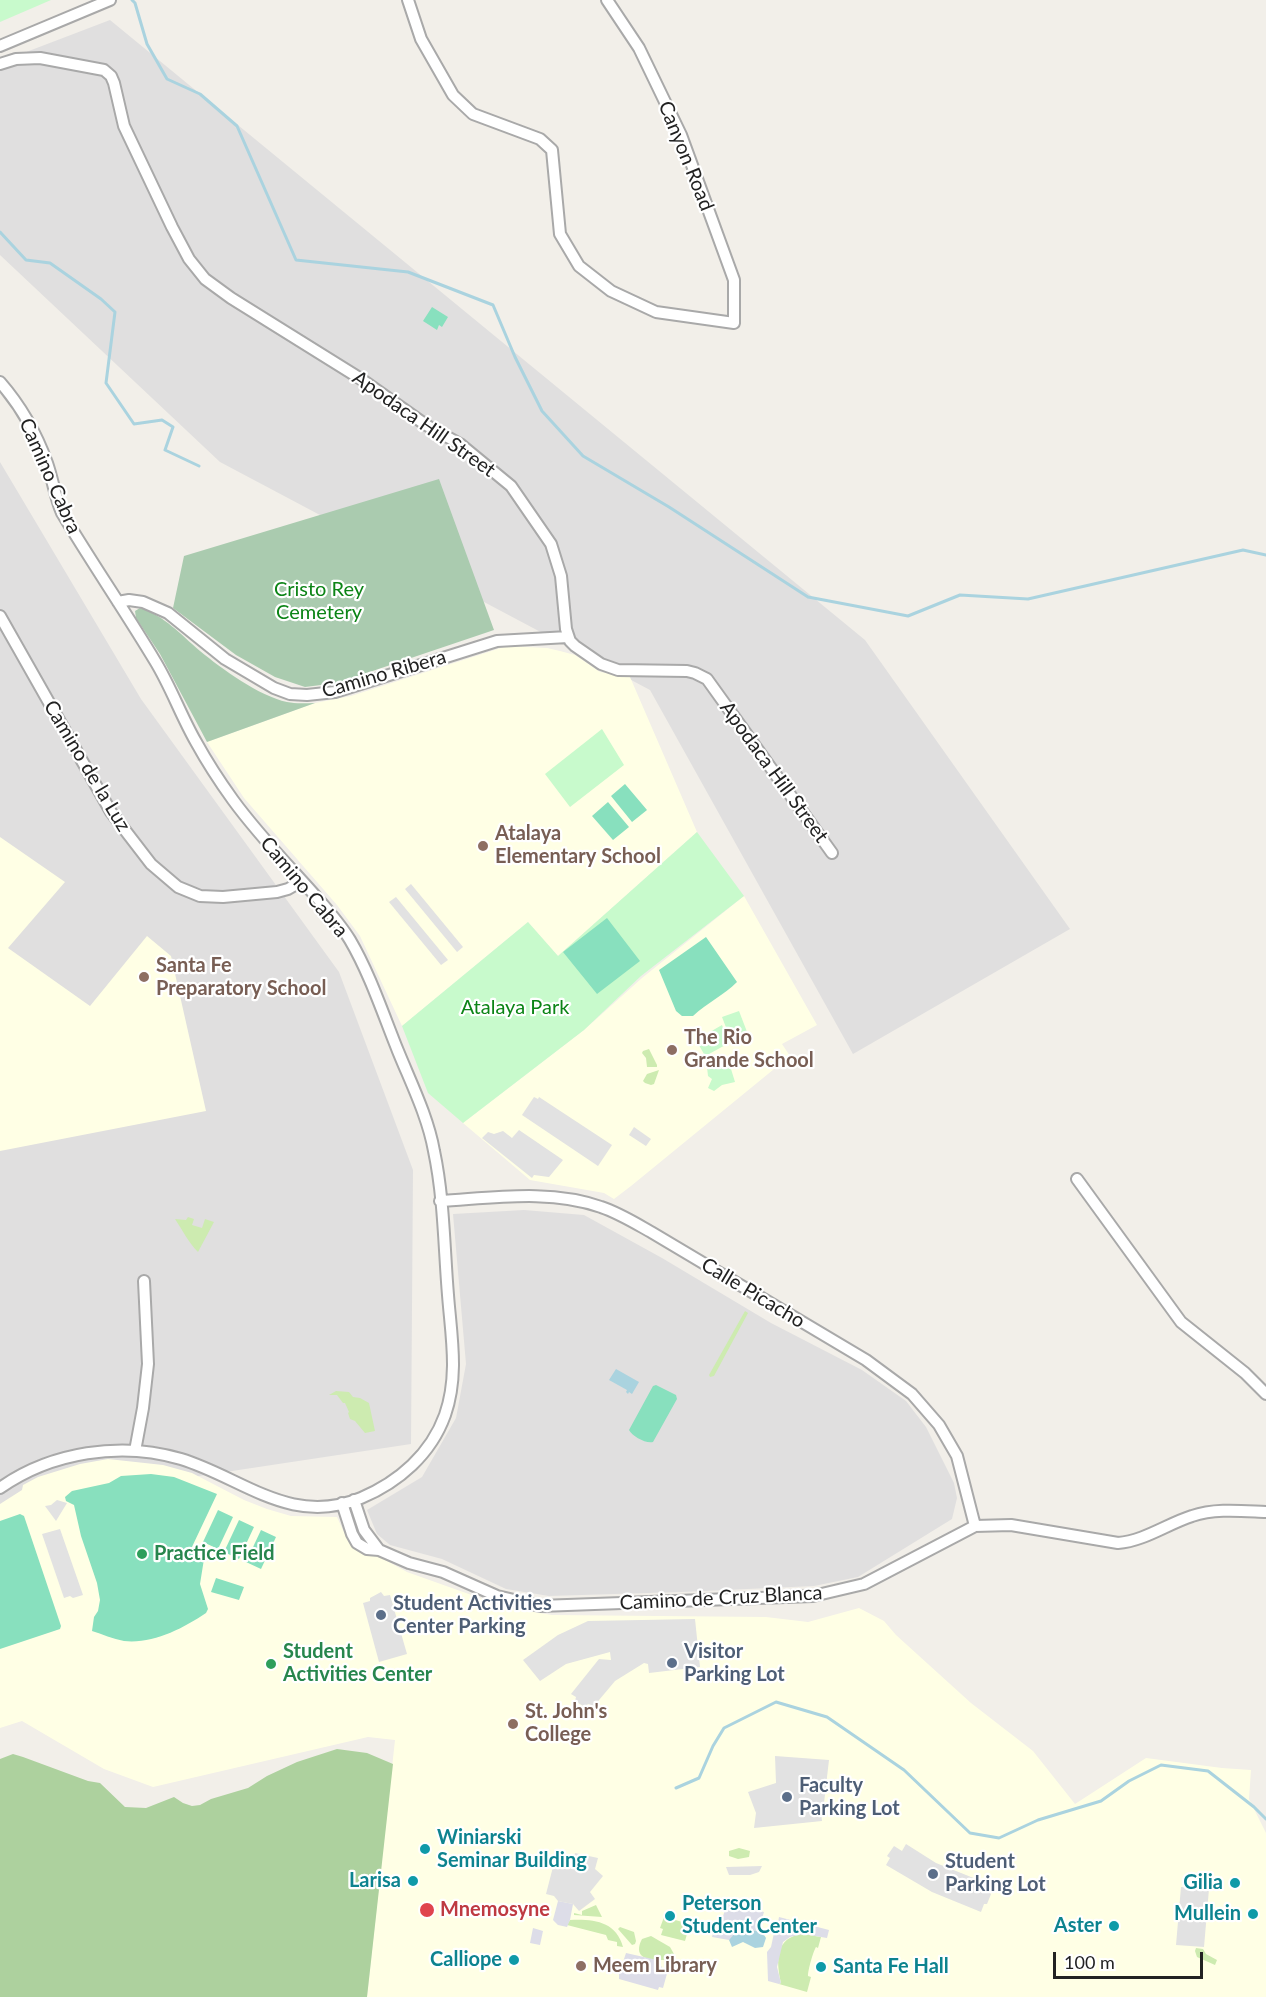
<!DOCTYPE html>
<html>
<head>
<meta charset="utf-8">
<style>
  body { margin:0 }
  #map { position:relative; width:1266px; height:1997px; overflow:hidden; background:#f2efe9; font-family:Lato,sans-serif }
  canvas { display:block }
  .scale { position:absolute; left:1053px; top:1952px; width:150px; height:27px; box-sizing:border-box; border:3px solid #222; border-top:0; padding-left:8px; font-size:18px; line-height:21px; white-space:nowrap; color:#222; -webkit-text-stroke:4px #fff; paint-order:stroke }
</style>
</head>
<body>
<div id="map">
<canvas width="1266" height="1997"></canvas>
<div class="scale">100 m</div>
</div>
<script>
const context = document.querySelector('canvas').getContext('2d');
context.lineJoin = 'round';
function fill(path, color) { context.fillStyle = color; context.fill(path, 'evenodd'); }
function trace(path, color, width, dash) { context.strokeStyle = color; context.lineWidth = width; context.lineCap = dash ? 'butt' : 'round'; context.setLineDash(dash || []); context.stroke(path); }
function drawText(font, color, halo, rows, align = 'center') {
  context.font = font + ' Lato,sans-serif'; context.lineWidth = 4.5; context.setLineDash([]); context.textBaseline = 'middle'; context.strokeStyle = halo; context.fillStyle = color; for (const [text, x, y, turn = 0] of rows) {
    context.save(); context.translate(x, y); context.rotate((+turn || 0) * Math.PI / 180); context.textAlign = isNaN(turn) ? turn : align; if (halo) context.strokeText(text, 0, 0); context.fillText(text, 0, 0); context.restore();
  }
}
const residential = new Path2D(`
  M110,20L865,640L1070,929L853,1054L650,690L220,462L0,255V62Z
  M0,462L141,699L339,972L413,1170L411,1444L0,1506Z
  M524,1210L584,1215L662,1258L771,1323L862,1370L906,1401L926,1427L954,1483L957,1498L952,1519L858,1577L814,1586L681,1592L549,1596L506,1589L442,1559L390,1545L377,1534L367,1510L422,1477L456,1418L466,1364L453,1214Z`);
const education = new Path2D(`
  M507,646L547,648L560,651L575,655L600,672L630,677L697,832L558,956L528,922L402,1026L360,936L337,905L244,798L207,742L315,703L351,696Z
  M0,837L65,882L8,948L90,1006L147,936L171,956L206,1111L0,1151Z
  M744,896L817,1025L782,1044L790,1056L631,1186L614,1199L604,1193L530,1180L463,1123L584,1030L642,978Z
  M108,1459L163,1465L192,1473L244,1500L267,1509L291,1516L337,1517L347,1539L407,1572L508,1608L552,1615L766,1617L808,1622L859,1608L884,1621L896,1635L971,1703L1033,1751L1075,1804L1146,1758L1222,1768L1251,1770L1249,1799L1266,1833V1997H367L395,1740L368,1737L153,1787L104,1769L22,1721L0,1728V1504L22,1490L23,1485L38,1477L80,1464Z`);
const grass = new Path2D(`
  M649,1049L657,1065V1067H647L646,1058L642,1053L643,1051Z
  M659,1070L654,1084L651,1085L645,1083L643,1081L647,1074Z
  M188,1217L194,1219L192,1225L202,1228L205,1219L214,1222L198,1252C188,1242 183,1231 175,1219L186,1220Z
  M745,1311L748,1313L714,1376L710,1377L709,1375Z
  M336,1391L349,1392L353,1397L360,1398L369,1403L375,1431L365,1433L355,1421L350,1419L348,1413L349,1412L345,1403H343L337,1395H329Z
  M739,1848L750,1851L749,1857L738,1859L729,1856V1851Z
  M596,1905L602,1917L574,1915V1913L582,1915V1911Z
  M664,1917L690,1924L685,1941L661,1935L663,1929L660,1928Z
  M570,1920C593,1919 616,1921 623,1947L617,1946V1942L608,1940L606,1935L567,1925Z
  M620,1927L634,1932L636,1941L635,1944L632,1945L618,1929Z
  M803,1934L821,1937L818,1948L816,1947C813,1952 808,1970 808,1976L811,1977L807,1992L779,1984L781,1983C776,1961 775,1937 803,1934Z
  M651,1936L670,1947L674,1954L671,1959C657,1961 630,1962 642,1939Z
  M1196,1948L1203,1949L1206,1954L1217,1960L1215,1965L1197,1957L1195,1951Z`);
const forest = new Path2D(`
  M337,1749L367,1753L393,1764L367,1997H0V1759L13,1754L23,1757L88,1781L100,1783L125,1807L146,1808L174,1797L183,1803L192,1806L200,1805L211,1799L248,1788L267,1776L297,1762Z`);
const cemetery = new Path2D(`
  M439,479L494,630L337,683L305,687L275,677L236,655L173,608L184,556Z
  M140,608C165,616 180,634 200,651C222,669 259,696 287,702C296,704 306,703 315,703L207,742L160,654L136,618L135,611Z`);
const park = new Path2D(`
  M0,0H51L0,22Z
  M602,729L624,765L570,807L545,774Z
  M697,832L744,896L641,976L584,1030L463,1123L428,1093L402,1026L528,922L558,956Z
  M739,1011L749,1037L732,1043L722,1017Z
  M722,1025L729,1043L709,1054H704L696,1040Z
  M716,1062L731,1069L735,1082L722,1085L714,1091L708,1088L712,1079L708,1076L707,1067Z`);
const pitch = new Path2D(`
  M432,307L448,317L442,327L439,325L437,330L423,321Z
  M625,784L647,810L632,822L611,796Z
  M608,802L629,827L613,840L592,816Z
  M607,918L640,961L597,994L563,952Z
  M706,937L737,982C724,995 707,1003 693,1016H682L676,1011L659,970Z
  M656,1385L676,1395L677,1399L653,1442C646,1444 632,1436 629,1430L653,1386Z
  M151,1474L174,1477L217,1494L191,1549L204,1559L200,1584L208,1609L206,1613C182,1629 153,1644 124,1641C113,1639 102,1634 92,1631L94,1617L98,1611L100,1600L97,1583L81,1536L74,1505L66,1501L65,1497L72,1491L109,1483L121,1476Z
  M218,1510L233,1517L218,1549L203,1542Z
  M20,1514L24,1516L61,1626L60,1629L0,1649V1521Z
  M239,1520L254,1527L239,1559L224,1552Z
  M261,1530L276,1537L261,1569L246,1562Z
  M216,1578L244,1587L239,1600L211,1592Z`);
const parking = new Path2D(`
  M411,884L463,947L457,952L405,889Z
  M396,897L448,960L441,965L389,902Z
  M534,1097L538,1099L539,1097L612,1145L598,1166L522,1115Z
  M634,1127L651,1139L646,1146L629,1135Z
  M519,1130L563,1160L549,1177L534,1175L532,1178L482,1138L488,1132L494,1134L503,1131L512,1138Z
  M57,1500L67,1503L56,1521L45,1506L51,1505Z
  M60,1529L83,1595L73,1598L70,1596L64,1598L42,1534Z
  M381,1592L384,1596L390,1595L407,1654L379,1662L363,1603L370,1601V1598Z
  M695,1619L700,1667L649,1673L648,1664L644,1663L615,1681L594,1706L588,1704L585,1707L575,1701L576,1697L571,1694L599,1659L611,1660L610,1652L566,1664L540,1681L523,1660L558,1635L588,1621Z
  M775,1756L829,1760L824,1803L820,1806L822,1821L754,1828L756,1813L748,1792L776,1783Z
  M906,1844L936,1863L991,1885L988,1892L991,1894L987,1904H984L981,1912L932,1892L886,1865L890,1858L887,1856L894,1846L902,1851Z
  M575,1853L598,1858L595,1869L603,1876L590,1892L595,1899L579,1911L573,1904L558,1901L554,1896L546,1894L554,1863L561,1865L563,1858L573,1860Z
  M762,1866L759,1872L750,1875H729L726,1867Z
  M1181,1887L1209,1889L1204,1947L1176,1945Z`);
const plaza = new Path2D(`
  M558,1901L573,1904L570,1920L567,1927L558,1925L553,1920Z
  M727,1903L764,1912L758,1931L743,1929L735,1933L734,1937L729,1940L712,1937L716,1922L721,1923Z
  M779,1917L829,1930L827,1938L803,1934L790,1937L783,1942L777,1967L781,1983L779,1984L768,1981L767,1952L771,1947L774,1933H776Z
  M533,1928L543,1931L540,1945L530,1943Z
  M626,1953L657,1960L663,1969L668,1970L663,1988L659,1987L658,1990L619,1979V1974Z`);
const water = new Path2D(`
  M616,1369L639,1382L632,1394L629,1392L628,1394L626,1392L627,1390L609,1380Z
  M759,1927L766,1938L763,1947L755,1948L743,1942L732,1947L729,1940L736,1932L743,1929L758,1931Z`);
const stream = new Path2D(`
  M132,0L135,3L147,44L167,79L200,94L237,126L296,260L408,272L493,305L515,357L542,411L583,456L669,507L808,597L908,616L960,595L1028,599L1243,550L1266,555
  M0,232L26,260L50,263L101,299L115,312L106,383L134,424L162,420L173,427L165,450L199,466
  M676,1788L699,1778L713,1746L724,1728L776,1702L827,1717L904,1770L970,1833L999,1838L1038,1820L1101,1801L1129,1781L1161,1765L1208,1771L1254,1807L1266,1819`);
const street = new Path2D(`
  M408,0L421,39L453,95L473,114L540,139L552,150L560,234L579,266L611,291L656,312L734,323V280L681,135L639,48L607,0
  M0,46L110,0
  M0,64L16,59L40,58L104,70L111,76L114,83L124,126L172,227L189,259L205,279L231,298L361,379L426,425L460,444L511,486L551,544L561,576L566,629L570,641L575,646L601,664L618,670L687,671L695,673L707,679L832,853
  M0,382C20,405 37,435 47,463C53,480 55,497 62,513C92,563 125,611 155,661C171,687 181,716 196,742C207,762 220,782 233,800C257,833 285,862 312,892C325,907 339,922 350,940C370,974 383,1014 398,1051C411,1083 428,1117 434,1151C444,1198 444,1247 448,1295C451,1335 459,1375 445,1415C431,1454 399,1482 361,1498C291,1527 243,1478 181,1459C121,1441 51,1452 0,1488
  M118,602L129,600L143,602L168,613L225,659L274,688L290,694L307,695L335,692L497,641L568,637
  M0,616L111,812L151,864L178,887L200,896L223,897L277,892L288,889L302,881
  M1077,1179L1181,1322L1245,1373L1266,1394
  M440,1201C493,1198 551,1189 601,1207C619,1213 635,1223 651,1232L866,1360L912,1394L939,1425L957,1456L975,1526
  M135,1451L143,1408L148,1364L144,1281
  M354,1500L364,1530L379,1550
  M342,1503L352,1534L357,1543L367,1549L379,1550L409,1563L443,1572L497,1596L540,1606L813,1596L864,1584L975,1526L1011,1525L1118,1543C1144,1541 1167,1524 1192,1516C1215,1508 1242,1511 1266,1512`);
const markers = [
  [483,846,6,"#8d6e63"],
  [144,977,6,"#8d6e63"],
  [672,1050,6,"#8d6e63"],
  [142,1554,6,"#2e9e5b"],
  [381,1615,6,"#5c6f8a"],
  [672,1663,6,"#5c6f8a"],
  [271,1664,6,"#2e9e5b"],
  [513,1724,6,"#8d6e63"],
  [787,1797,6,"#5c6f8a"],
  [425,1849,6,"#0f9aa8"],
  [933,1874,6,"#5c6f8a"],
  [413,1881,6,"#0f9aa8"],
  [1235,1883,6,"#0f9aa8"],
  [427,1910,8,"#e0444e"],
  [1253,1914,6,"#0f9aa8"],
  [670,1916,6,"#0f9aa8"],
  [1114,1926,6,"#0f9aa8"],
  [514,1960,6,"#0f9aa8"],
  [581,1966,6,"#8d6e63"],
  [821,1967,6,"#0f9aa8"]
];
const streetNames = [
  ["Canyon Road",686,156,68],
  ["Apodaca Hill Street",424,424,35],
  ["Camino Cabra",50,476,66],
  ["Camino Ribera",384,674,-16],
  ["Camino de la Luz",87,766,59],
  ["Apodaca Hill Street",774,772,54],
  ["Camino Cabra",304,887,50],
  ["Calle Picacho",753,1293,31],
  ["Camino de Cruz Blanca",721,1598,-3]
];
const parkNames = [
  ["Cristo Rey",319,590],
  ["Cemetery",319,613],
  ["Atalaya Park",515,1008]
];
const educationNames = [
  ["Atalaya",495,834],
  ["Elementary School",495,857],
  ["Santa Fe",156,966],
  ["Preparatory School",156,989],
  ["The Rio",684,1038],
  ["Grande School",684,1061],
  ["St. John's",525,1712],
  ["College",525,1735],
  ["Meem Library",593,1966]
];
const leisureNames = [
  ["Practice Field",154,1554],
  ["Student",283,1652],
  ["Activities Center",283,1675]
];
const serviceNames = [
  ["Student Activities",393,1604],
  ["Center Parking",393,1627],
  ["Visitor",684,1652],
  ["Parking Lot",684,1675],
  ["Faculty",799,1786],
  ["Parking Lot",799,1809],
  ["Student",945,1862],
  ["Parking Lot",945,1885]
];
const cultureNames = [
  ["Winiarski",437,1838,"left"],
  ["Seminar Building",437,1861,"left"],
  ["Larisa",401,1881],
  ["Gilia",1223,1883],
  ["Peterson",682,1904,"left"],
  ["Student Center",682,1927,"left"],
  ["Mullein",1241,1914],
  ["Aster",1102,1926],
  ["Calliope",502,1960],
  ["Santa Fe Hall",833,1967,"left"]
];
const healthNames = [
  ["Mnemosyne",440,1910]
];
fill(residential, '#e0dfdf');
fill(education, '#ffffe5');
fill(grass, '#cdebb0');
fill(forest, '#add19e');
fill(cemetery, '#aacbaf');
fill(park, '#c8facc');
fill(pitch, '#88e0be');
fill(parking, '#e2e2e2');
fill(plaza, '#dddde8');
fill(water, '#aad3df');
trace(stream, '#aad3df', 3);
trace(street, '#a9a9a9', 14);
trace(street, '#fff', 10);
for (const [x, y, r, color] of markers) { const dot = new Path2D(); dot.arc(x, y, r, 0, 2 * Math.PI); context.fillStyle = color; context.fill(dot); trace(dot, '#fff', 2); }
drawText('20px', '#222', '#fff', streetNames);
drawText('20px', '#0c8416', '#fff', parkNames);
drawText('bold 20px', '#785e54', '#fff', educationNames, 'left');
drawText('bold 20px', '#27864d', '#fff', leisureNames, 'left');
drawText('bold 20px', '#4e5e75', '#fff', serviceNames, 'left');
drawText('bold 20px', '#0d838f', '#fff', cultureNames, 'right');
drawText('bold 20px', '#be3a42', '#fff', healthNames, 'left');
</script>
</body>
</html>
